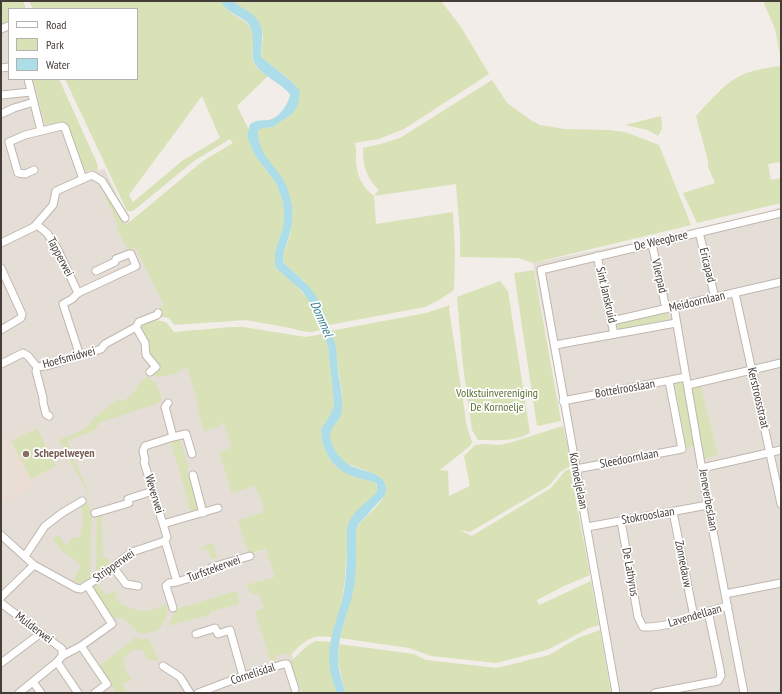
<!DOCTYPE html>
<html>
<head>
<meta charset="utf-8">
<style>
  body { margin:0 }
  #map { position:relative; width:782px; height:694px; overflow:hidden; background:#f2ede8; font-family:"PT Sans Narrow",sans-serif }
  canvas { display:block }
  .frame { position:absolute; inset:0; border:2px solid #453d38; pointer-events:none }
  .legend { position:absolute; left:8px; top:8px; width:130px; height:72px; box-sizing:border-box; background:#fff; border:1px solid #b5b1af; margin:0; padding:5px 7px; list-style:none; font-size:12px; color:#453d38 }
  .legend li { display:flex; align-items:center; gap:8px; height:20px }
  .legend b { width:20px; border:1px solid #b5b1af }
</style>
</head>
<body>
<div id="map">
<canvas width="782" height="694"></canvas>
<div class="frame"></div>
<ul class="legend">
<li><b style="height:5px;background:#fff"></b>Road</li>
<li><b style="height:11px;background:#d8e2b6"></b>Park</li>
<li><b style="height:11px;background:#acdde8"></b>Water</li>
</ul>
</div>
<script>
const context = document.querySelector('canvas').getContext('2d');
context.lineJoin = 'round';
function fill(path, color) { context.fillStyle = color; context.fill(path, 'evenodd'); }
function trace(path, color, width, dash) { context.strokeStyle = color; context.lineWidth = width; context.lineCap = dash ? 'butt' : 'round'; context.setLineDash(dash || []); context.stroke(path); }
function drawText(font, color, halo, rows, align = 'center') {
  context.font = font + ' "PT Sans Narrow",sans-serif'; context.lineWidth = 3.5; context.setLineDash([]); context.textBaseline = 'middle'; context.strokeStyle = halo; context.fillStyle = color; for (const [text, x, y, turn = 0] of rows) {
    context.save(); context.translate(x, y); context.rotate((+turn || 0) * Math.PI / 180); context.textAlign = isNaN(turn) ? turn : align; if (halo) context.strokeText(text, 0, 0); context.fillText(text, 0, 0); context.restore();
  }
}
const residential = new Path2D(`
  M1,14L9,19V79H57L89,171L105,169L171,313L144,326L190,363L226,419L257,484L268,516L243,526L249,555L275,546L290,648L304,693H1Z
  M781,207V693H619L533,263L752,219Z`);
const education = new Path2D(`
  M37,426L58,466L32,480L35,487L1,504V431L6,441Z`);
const green = new Path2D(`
  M1,1H23L26,9H9V26H1Z
  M29,1H220C225,6 228,11 234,15C239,18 245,20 249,26C258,38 249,53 254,63C256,68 263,72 268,76L237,106L249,130L247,135L256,157L276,183L283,202L284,214L283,227L275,252V264L276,268L294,283L308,299L321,330L311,332L301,331L290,328L246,320L174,325L169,318L159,316L156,311L164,305L135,247L128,250L116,228L119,226L105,198L110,195L126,225L203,161L233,143L230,139L194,161L133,211H127L65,79H137V9H33ZM202,96L220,138L182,161L138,198L133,202L129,195Z
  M233,1H441L461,27L489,74L404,129L379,139L354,143C357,149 356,153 356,159C356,175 362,187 374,196L379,190C366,178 363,165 363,148L384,143L400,138L492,80L507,103L532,121L540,125L565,129L609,130L625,132L659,145L691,225L533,263L518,258L460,257V233L456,184L374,196L376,224L453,212L455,254L454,290L439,300L425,307L329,325L304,281L284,263L283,256L290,235L293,212L262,152L258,139V130L263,128L273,127L292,114L291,81L261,57L263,37L251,13L239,7Z
  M763,1H781V60L775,29Z
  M781,66V162L768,164L771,180L781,178V203L697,223L683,193L715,183L708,167V161L696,116C707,104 724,84 738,77C750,70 767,68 781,66Z
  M33,79H59L96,161L98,166L97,171L94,170L85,171L83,170L81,161L65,122L45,124Z
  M661,116L662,129L658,136L648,130L625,125Z
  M534,270L561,421L537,426L514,273Z
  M500,281L508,291L530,433C514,442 496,440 478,440L472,430L463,366L457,297Z
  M450,305L449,309L467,427L472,442L470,446L440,470L448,471L449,496L470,486L464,456L475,445L484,444L500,445L509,443L563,426L572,465L560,472L550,485L470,532L460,530L472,536L551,488L565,471L570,469L590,575L564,586L537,600L539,605L591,581L599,625L589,628L547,650L496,663L431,656L409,648L340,638L354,588L355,571L356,530C362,517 386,503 386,489C387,472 357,470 345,462C338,458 334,450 331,443C326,428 338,425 341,413C344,400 341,385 339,373C337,365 337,357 336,349C335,343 332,337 330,331L426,313Z
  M668,312L669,319L617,330V324Z
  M155,320L166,322L174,332L231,327H243L306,337L323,334L328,346L334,403C332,414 327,420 321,429C321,443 327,461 339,468C347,473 365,479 374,482C387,494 357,506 354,517C352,528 349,539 347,550C345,564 346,579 343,593C341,608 336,623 332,637C307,634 305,642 288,657L286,653L275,656L276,660L271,661L255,611L264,608L260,596L259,594C252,596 249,591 246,585L275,577L266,549L249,554L238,520L264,512L262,502L255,486L231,493L229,483L219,452L232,447L224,423L220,424V426L204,431L197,407L199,405L187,367C179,372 162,380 153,375L146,343L140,325Z
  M149,375L152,381L156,383L162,399L158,403L99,423L95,430L67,441L92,501L59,440C67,436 89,430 91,421L119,398L122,402L136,391L137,386Z
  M680,382L685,386L695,446L684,448L683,440L685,438L676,391L673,387L675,384Z
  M700,384L718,455L703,459L691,387Z
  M37,428L56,466L31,479L11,441Z
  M180,439L189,469L187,470L199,510L191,512L171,442Z
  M84,496L92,512L90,578L79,584L73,581L81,565L60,549L52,538L59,536L66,546L73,537L79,538C84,527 84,510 78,500Z
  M102,509L103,558H108L110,563L96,574L97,512Z
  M213,543L217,558L211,559L208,548L202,550V547Z
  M94,580L106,595L117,590L114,598L118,599L119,603C127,606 136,611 145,611C152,611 160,606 167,604C168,610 165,624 159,629C155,632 146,633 140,634L122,617L115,619L88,587Z
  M236,591L239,600L238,604L210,612V615L167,626L177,609Z
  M600,630L611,693H345L338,661L339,644L414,654L426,660L497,668L549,655L578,638Z
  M136,637L141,639L149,638L158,661L147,659L143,650H132C119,661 123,668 132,680L123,683L126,693H116L110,682L98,667Z
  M316,641L331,642C328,660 332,675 337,693H302L298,682H296L290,662L308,645Z`);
const water = new Path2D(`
  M220,1H233C238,6 245,9 251,13C267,26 261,41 261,57L291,81L300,91L298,105L292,114L273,127L263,128L258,130C257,151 272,163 283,179C287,186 290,194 291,202C294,213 292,226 289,236C287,245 281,255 284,263C295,274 308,283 316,296C323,309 332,332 336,347C337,355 337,363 338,371C340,384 343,397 342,411C339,426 324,428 333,446C337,455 343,461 351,466C364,472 392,473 385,495L358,525L356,530C356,549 357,569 354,588C349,612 337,636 338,660C338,671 343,682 345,693H337C333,681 329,670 329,657C329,635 340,613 344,591C347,571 347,551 347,530C349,514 365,504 376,493L377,490V484L374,482C365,479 355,478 347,474C330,465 321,448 321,429C327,420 332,414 334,403L328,346L310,303L302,291L276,268L275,264V252L283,227L284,214L283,202L276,183L256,157L249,142L247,135L250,124C261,118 264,122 272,119C281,115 289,103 290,94C280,83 263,76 255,64C250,57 256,38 250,27C247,20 240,18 234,14C228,11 224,6 220,1Z`);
const minor = new Path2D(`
  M1,29L8,26
  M1,68L9,67
  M28,79L41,131
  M1,95L31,92
  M1,114L14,108L34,102
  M34,170L25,174L18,173L9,142L25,135L62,126L65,128L83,179
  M37,225L47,233L57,248L78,293
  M699,232L715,298
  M1,243L34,227L53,205L56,191L92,175L102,181L125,218
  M652,244L666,309
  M597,256L614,334
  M1,268L22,314L21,318L1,330
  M735,293C750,363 766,434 781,504
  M674,307L708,505L744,693
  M612,321L781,282
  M136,327L145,343L146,355L156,367L150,372
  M555,345L676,323
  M80,356L63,304L72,299L78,293L136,266L131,254H129L116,259L115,262L96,271
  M1,364L23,353L28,356L37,367L50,365L101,349L105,344L136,327L139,322L157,315L158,313
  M37,367L36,371L43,398V402L46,414L49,416
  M688,385L781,363
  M563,401L686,377
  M173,437L186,434L192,454
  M702,468L781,450
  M576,469L682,449L669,381
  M193,475L203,513
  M673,512L694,617
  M95,513L129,503L128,499L153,491
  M621,521L638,617L643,627C672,628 700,613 728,606
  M163,524L218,508
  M587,527L708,505
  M1,535L34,565L76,588L81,589L87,585L112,624L81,646L107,684L95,693
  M165,541L167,537L144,462L145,460L143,451L145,446L173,437L165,407L168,403
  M165,541L177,582L169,583L166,586L173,608
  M25,556L45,526L62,513L82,501
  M113,567L126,584L138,586
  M177,582L206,573L212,567L250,556
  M87,585L97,579L132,552L165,541
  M725,594L781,583
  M1,597L34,565
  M1,603L62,649V656
  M196,634L215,628L218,634L230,630L243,676
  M57,662L78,693
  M1,663L41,633
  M163,666L180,677L190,693
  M33,682L41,693
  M19,693L57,662L62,656L81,646
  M198,693L243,676L284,664H287L295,689
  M616,693L541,270L781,213
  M655,693L718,681L721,676L720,669L708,611`);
const markers = [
  [26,454,4,"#8d6e63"]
];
const streetNames = [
  ["De Weegbree",661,241,-13],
  ["Tapperwei",60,257,62],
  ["Ericapad",707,265,76],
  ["Vlierpad",659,276,77],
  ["Sint Janskruid",606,295,77],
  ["Meidoornlaan",697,302,-13],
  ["Hoefsmidwei",69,358,-15],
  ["Bottelrooslaan",625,389,-10],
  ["Kerstroosstraat",758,398,77],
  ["Sleedoornlaan",629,459,-11],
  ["Kornoeljelaan",578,481,79],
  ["Weverwei",154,494,73],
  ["Jeneverbeslaan",708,500,80],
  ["Stokrooslaan",648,516,-10],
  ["Zonnedauw",683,564,79],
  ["Stripperwei",114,566,-35],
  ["Turfstekerwei",214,569,-20],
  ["De Lathyrus",630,572,80],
  ["Lavendellaan",695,616,-16],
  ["Mulderwei",34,628,37],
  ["Cornelisdal",253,674,-18]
];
const parkNames = [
  ["Volkstuinvereniging",497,394],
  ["De Kornoelje",497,408]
];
const educationNames = [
  ["Schepelweyen",34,454]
];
const waterNames = [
  ["Dommel",321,319,66]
];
fill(residential, '#e5ded7');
fill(education, '#eaded4');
fill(green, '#d8e2b6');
fill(water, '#acdde8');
trace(minor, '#c0b6af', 9);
trace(minor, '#fff', 7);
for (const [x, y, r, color] of markers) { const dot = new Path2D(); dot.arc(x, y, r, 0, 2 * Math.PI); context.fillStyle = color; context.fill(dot); trace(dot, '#fff', 1.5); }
drawText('12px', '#453d38', '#fff', streetNames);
drawText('12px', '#587032', '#fff', parkNames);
drawText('bold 12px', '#785e54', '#fff', educationNames, 'left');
drawText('italic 13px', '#367e8e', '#fff', waterNames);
</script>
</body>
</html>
